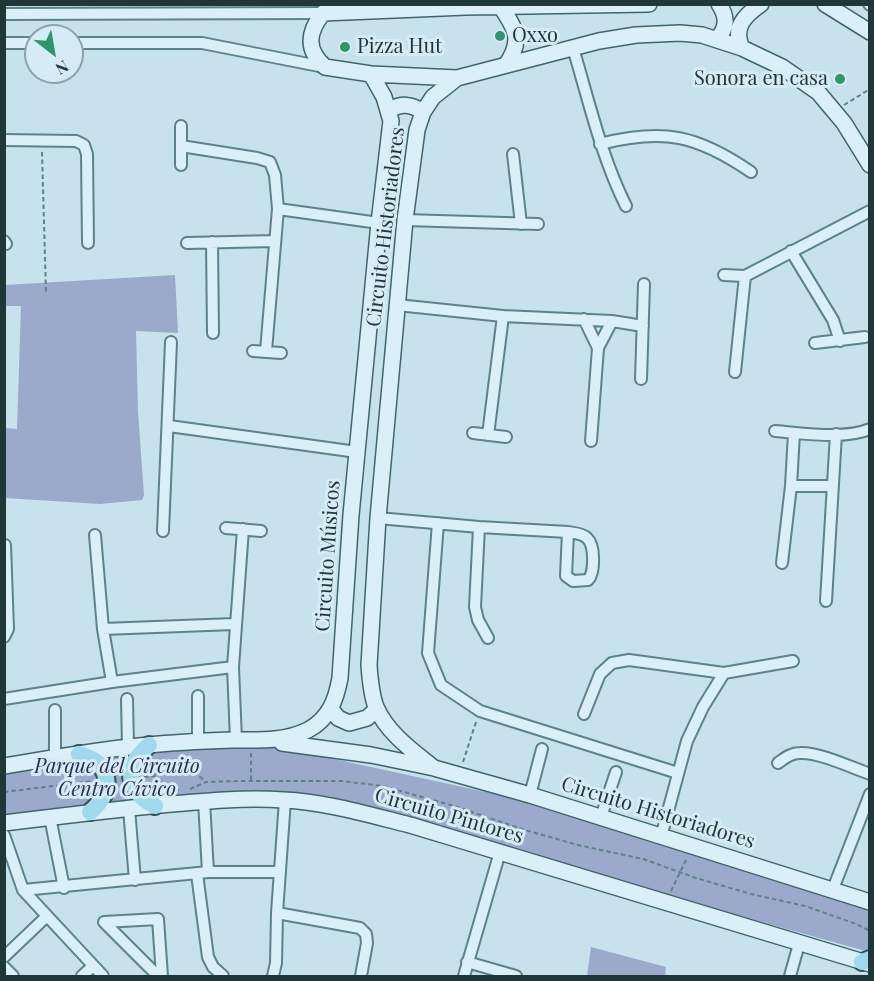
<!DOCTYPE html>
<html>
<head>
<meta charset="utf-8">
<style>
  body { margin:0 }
  #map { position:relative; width:874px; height:981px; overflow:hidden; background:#c7e2ed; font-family:"Playfair Display",serif }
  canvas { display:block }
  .frame { position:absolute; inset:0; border:6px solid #203739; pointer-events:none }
  .north { position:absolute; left:24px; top:24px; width:60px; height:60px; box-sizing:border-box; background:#d6ebf5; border:2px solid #8da3aa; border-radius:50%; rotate:149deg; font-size:16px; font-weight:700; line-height:24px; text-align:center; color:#203739 }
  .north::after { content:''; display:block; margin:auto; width:21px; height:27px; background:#2f956a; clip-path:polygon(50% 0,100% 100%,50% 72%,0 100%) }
</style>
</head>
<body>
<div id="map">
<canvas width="874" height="981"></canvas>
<div class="frame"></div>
<div class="north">N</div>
</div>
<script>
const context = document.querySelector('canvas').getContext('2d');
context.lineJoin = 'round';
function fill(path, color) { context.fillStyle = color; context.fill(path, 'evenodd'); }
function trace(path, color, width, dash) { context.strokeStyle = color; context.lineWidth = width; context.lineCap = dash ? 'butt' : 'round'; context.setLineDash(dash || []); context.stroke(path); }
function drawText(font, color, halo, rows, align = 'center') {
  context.font = font + ' "Playfair Display",serif'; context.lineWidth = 6; context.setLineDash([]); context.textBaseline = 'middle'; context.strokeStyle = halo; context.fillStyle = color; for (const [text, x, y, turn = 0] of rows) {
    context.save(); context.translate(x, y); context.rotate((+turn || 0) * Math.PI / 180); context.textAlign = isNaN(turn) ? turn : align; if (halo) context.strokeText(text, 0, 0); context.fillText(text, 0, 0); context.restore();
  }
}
const green = new Path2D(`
  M175,275L178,333L136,331L138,412L144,495L142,500L100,504L5,498V428L17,429L21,306H5V285Z
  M270,745L527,801L869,905V952L411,824L286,796L5,819V769L116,751Z
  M591,947L666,967L665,976H587Z`);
const path = new Path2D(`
  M844,105L870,89
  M42,152L46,293
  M463,762L476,722
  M154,776L159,769C182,762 186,766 205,781
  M144,777L154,776L168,787L179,790
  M251,780V752
  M190,789L206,782L238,781H342L383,786L454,806L525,830L578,845L643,859L696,878L751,894L805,906L856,924L870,931
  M4,792L94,781
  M671,891L687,858`);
const street = new Path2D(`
  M869,4L870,5
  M4,14L323,13
  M4,43H36
  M72,43H202L324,67
  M573,48C589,101 601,156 626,206
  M4,140L76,141L84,145L87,154L88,243
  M600,144C664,128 697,135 751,172
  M181,146L257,158L270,162L275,175L278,209L266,351
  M513,154L521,224
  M181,165V126
  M278,209L379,223
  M405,220L538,224
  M4,241L6,244
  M212,242L213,333
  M187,243L275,241
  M791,251L833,320L840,341
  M724,275L745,276L870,211
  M397,305L503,316L612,321L643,326
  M584,319L598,348
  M815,343L865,337
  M253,351L281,353
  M735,372L745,276
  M641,379L644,284
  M169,426L357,452
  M775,431C802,433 844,440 870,429
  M473,433L506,437
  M488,435L503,316
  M591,441L598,348L612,321
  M791,486H833
  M378,518L479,527L568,532C573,533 582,533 587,538C595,545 595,573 588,580L573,581L566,576L568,532
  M438,523L428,653L441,685L480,711L678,773
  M479,527L475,607L478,620L488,638
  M226,528L261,531
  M163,531L171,342
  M95,535L103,629L112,682
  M782,563L791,486L794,433
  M826,601L836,434
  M103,629L234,624
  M4,637L8,629L5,545
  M4,699L112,682L233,667
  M127,699L128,747
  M55,710V758
  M584,714L600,674L612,663L629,660L724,673L793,661
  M236,740L233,667L243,529
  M198,741V696
  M778,763C785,758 791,753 800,753C819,752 850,767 870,774
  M530,795L542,749
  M204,801L208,872
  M129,809L135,880
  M50,817L64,888
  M601,817L616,772
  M4,835L23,890L103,976
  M661,837L687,741L703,707L724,673
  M197,874L208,957L213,967L223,976
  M833,889L870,794
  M23,890L208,872H280
  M277,913L360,928L366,934L367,943L361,976
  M104,922L158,919L162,976
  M104,922L158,976
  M4,957L47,916
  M467,962L516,976
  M4,967L13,976
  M82,976L93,966
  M273,976L276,963L277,913L285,800
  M464,976L500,852
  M790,976L799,944`);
const secondary = new Path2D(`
  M825,4L870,32
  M501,7C516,29 523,41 506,65
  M717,39C727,28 728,18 719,4
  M742,48C732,28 745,15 761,4
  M457,78L371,74L325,67C305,49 308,32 323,13L466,7L649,4
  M389,110C402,103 411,104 423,112
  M331,709L338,718L349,723L367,718L377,709
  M282,743L371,755L434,768L530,795L870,902
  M4,766C53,758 101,749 149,745C177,742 204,741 232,740C257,740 284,742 308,730C329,719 336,700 340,678L351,515L379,223L391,121L384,97L371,74
  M434,768C413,751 387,733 376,707C371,694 370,679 369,665L378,518L405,220L417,130L423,112L433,97L457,78L599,41L636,35L680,33L702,35L742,48L782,67L818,92L844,123L870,165
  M4,823C53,817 102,811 151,806C195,802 239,797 284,800C326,802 369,815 410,825L870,964`);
const primary = new Path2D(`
  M149,745C144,750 137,756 134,763C125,781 139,799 155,806
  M79,754C112,762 115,792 90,812
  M862,962L870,959`);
const markers = [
  [500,36,6,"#2f956a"],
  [345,47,6,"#2f956a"],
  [840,79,6,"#2f956a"]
];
const poiNames = [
  ["Oxxo",512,36],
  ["Pizza Hut",357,47],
  ["Sonora en casa",828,79,"right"]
];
const streetNames = [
  ["Circuito Historiadores",386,227,-83],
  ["Circuito Músicos",328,556,-86],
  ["Circuito Historiadores",658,813,17],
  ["Circuito Pintores",449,816,16]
];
const parkNames = [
  ["Parque del Circuito",117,767],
  ["Centro Cívico",117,790]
];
fill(green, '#9ba9cb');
trace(street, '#5d8388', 14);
trace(secondary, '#40666a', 18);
trace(primary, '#315456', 20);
trace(path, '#5d8388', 2, [4.5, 3]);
trace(street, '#daeff8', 10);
trace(secondary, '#daeff8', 15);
trace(primary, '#a0d8ee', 16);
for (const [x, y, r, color] of markers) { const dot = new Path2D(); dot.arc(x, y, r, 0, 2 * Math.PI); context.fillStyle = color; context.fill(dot); trace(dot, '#d6ebf5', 2); }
drawText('20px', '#203739', '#d6ebf5', poiNames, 'left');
drawText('20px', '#203739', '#d6ebf5', streetNames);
drawText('italic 20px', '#272e54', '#d6ebf5', parkNames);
</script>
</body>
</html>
